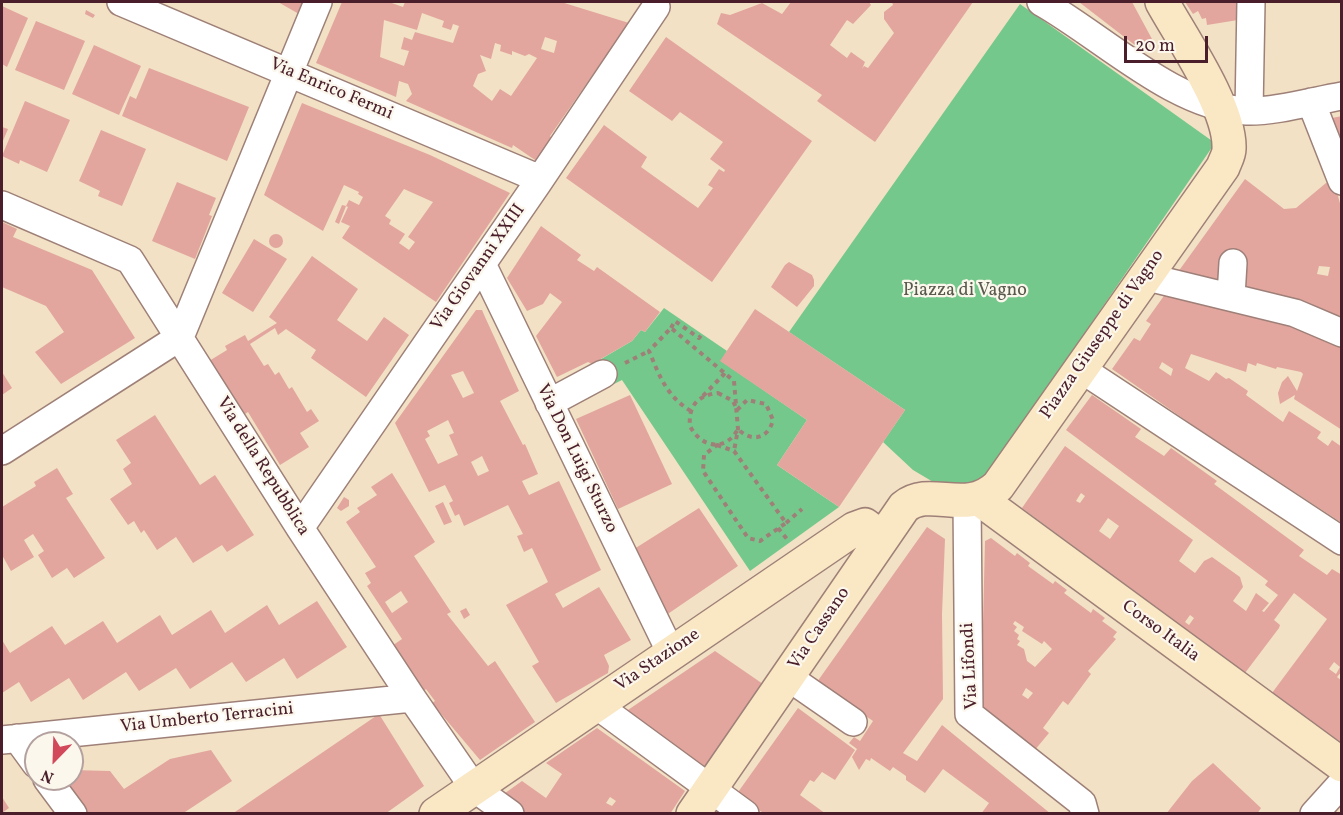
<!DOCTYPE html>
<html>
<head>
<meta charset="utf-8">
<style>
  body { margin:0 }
  #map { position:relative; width:1343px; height:815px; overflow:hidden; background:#f2e1c4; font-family:Vollkorn,serif }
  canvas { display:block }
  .frame { position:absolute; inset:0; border:3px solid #4a1f2b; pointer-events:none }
  .north { position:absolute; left:24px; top:731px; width:60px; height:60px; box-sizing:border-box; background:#fbf7ec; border:2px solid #b4a19f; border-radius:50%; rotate:203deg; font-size:16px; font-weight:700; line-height:24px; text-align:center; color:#4a1f2b }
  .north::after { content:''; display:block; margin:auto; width:21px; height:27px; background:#d1495b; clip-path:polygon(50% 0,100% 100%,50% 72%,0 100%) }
  .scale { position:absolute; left:1124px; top:36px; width:84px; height:27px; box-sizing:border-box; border:3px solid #4a1f2b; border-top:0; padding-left:8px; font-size:18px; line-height:21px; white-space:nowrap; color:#4a1f2b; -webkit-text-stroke:4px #fbf7ec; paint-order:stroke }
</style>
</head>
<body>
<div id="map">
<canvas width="1343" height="815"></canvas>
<div class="frame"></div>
<div class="north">N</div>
<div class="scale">20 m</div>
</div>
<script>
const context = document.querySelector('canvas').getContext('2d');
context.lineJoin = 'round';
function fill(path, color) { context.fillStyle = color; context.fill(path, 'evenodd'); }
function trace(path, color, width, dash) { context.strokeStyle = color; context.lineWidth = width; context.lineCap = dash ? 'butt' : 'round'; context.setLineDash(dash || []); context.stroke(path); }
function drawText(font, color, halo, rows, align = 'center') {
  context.font = font + ' Vollkorn,serif'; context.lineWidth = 4.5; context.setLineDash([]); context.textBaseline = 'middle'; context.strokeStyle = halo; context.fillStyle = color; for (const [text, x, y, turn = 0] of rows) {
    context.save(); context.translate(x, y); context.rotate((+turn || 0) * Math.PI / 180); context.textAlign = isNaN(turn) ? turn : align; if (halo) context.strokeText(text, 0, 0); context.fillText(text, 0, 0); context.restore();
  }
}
const green = new Path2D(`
  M1020,4L1215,143L979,487L950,492L913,470L883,442L905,410L789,332Z
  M664,308L727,351L721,361L807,420L777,465L839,507L750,571L622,380L610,386L596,362L632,341L641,330L645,332Z`);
const building = new Path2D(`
  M278,2H305L299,14Z
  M342,2H389L403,7L405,2H561L629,23L550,136L553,140L538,162L513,145L512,148L406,101L412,94L408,84L399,81L396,97L316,63ZM422,13L444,21L442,27L451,30L453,24L459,26L453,43L415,32L412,40L404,37L401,49L409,51L404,66L380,57L384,20L417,30ZM545,37L557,41L554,53L541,49ZM495,43L501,45L500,51L512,55V51L525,56L529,54L537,58L511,96L500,89L492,101L473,86L478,74L486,71L480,55L491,59Z
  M791,2H869L871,5L853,24L847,20L830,45L847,58L851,52L865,62L862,69L864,66L868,68L894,33L884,19V12L893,5L892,2H973L875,142L817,101L822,95L717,24L721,13L730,15L762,3L782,14Z
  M1079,2H1132L1152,39L1136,46Z
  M1185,2H1240L1238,20L1207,25L1206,18L1202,19L1198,11L1193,14Z
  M2,6L28,18L7,67L2,64Z
  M86,10L95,15L93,18L85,14Z
  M36,21L85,41L64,90L15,70Z
  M666,37L812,141L712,282L566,178L604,125L647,157L641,167L698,208L713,188L708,185L719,169L724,172L725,170L710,159L723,142L680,112L672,121L629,91Z
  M94,45L141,66L119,115L72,94Z
  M149,68L249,107L227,161L122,116L130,96L136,99Z
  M25,101L70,120L47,172L20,160L19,164L2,156Z
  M302,103L430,155L510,193L436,302L342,238L350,226L341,222L348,207L346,206L339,224L335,222L342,205L346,206L349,200L359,205L363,197L358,194L359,192L344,185L323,231L264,195ZM404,189L433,202L408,237L415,242L409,250L399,243L405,234L389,224L391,220L385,216Z
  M1342,116V153L1332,118Z
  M2,127L8,129L2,143Z
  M101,130L146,149L122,206L98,196L100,191L79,181Z
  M1245,179L1284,209L1296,208L1326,183L1334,181L1342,211V316L1320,313L1238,289L1240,252L1228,249L1225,286L1178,272ZM1319,266L1330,267L1328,276L1317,274Z
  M177,182L216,198L209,215L212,216L195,259L152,241Z
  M2,222L17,229L13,237L92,270L135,338L61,384L35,352L64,332L46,306L2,287Z
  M541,226L581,255L577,260L594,271L597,267L660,312L645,332L641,330L632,341L592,364L588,362L557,377L536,336L562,302L550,293L543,304L527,311L507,278Z
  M269 241a7 7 0 1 1 14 0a7 7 0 1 1-14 0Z
  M254,239L287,259L253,312L222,293Z
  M312,256L358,289L337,320L367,341L384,317L409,335L366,397L311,358L316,350L286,329L278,335L275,328L250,344L264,366L268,364L275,375L279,372L289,389L292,387L307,412L311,409L319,421L300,433L309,447L280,465L248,412L242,416L209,361L227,350L225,346L245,335L248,341L277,323L269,317Z
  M789,262L812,275L814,280V286L797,307L771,287L785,265Z
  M1166,293L1251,311L1328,340V343L1342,345V430L1294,399L1295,395L1280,404L1278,393L1282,382L1288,376L1297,391L1303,374L1301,372L1277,367L1276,369L1257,363L1256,366L1248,363L1246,372L1191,354L1185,368L1209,381L1216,372L1226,379L1229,378L1248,391L1246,395L1283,422L1289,411L1321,432L1317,438L1328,446L1332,440L1342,447V523L1194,426L1112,369L1134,338L1140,341L1151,324L1146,321ZM1162,362L1173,369L1171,376L1159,368Z
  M755,309L905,410L839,507L777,465L807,420L720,361Z
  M476,310H482L485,317L519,391L500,401L523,445L525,444L538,474L522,481L529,495L559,481L601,570L555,594L563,608L599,587L631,640L604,655L609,666L608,673L556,703L532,666L539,662L506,605L548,582L532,548L524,552L517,536L523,534L508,505L464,526L459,514L455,516L449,503L453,501L445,485L429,492L395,423ZM463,371L474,393L463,398L451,375ZM448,420L454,433L449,435L458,455L438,464L425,439L430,436L427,431ZM482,456L489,471L478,476L471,462Z
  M2,372L12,388L2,395Z
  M630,395L672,484L618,509L576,419Z
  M1092,395L1141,429L1135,437L1164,456L1171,448L1217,481L1214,484L1304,550L1299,556L1327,575L1332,569L1342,575V671L1337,677L1342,681V743L1272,693L1327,619L1294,593L1274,620L1280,625L1279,628L1245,673L1022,508L1065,446L1193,540L1179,561L1195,573L1204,561L1212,557L1240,577L1243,587L1233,601L1246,611L1256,593L1269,603L1262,611L1264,612L1278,595L1265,585L1268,581L1066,430ZM1081,493L1085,496L1080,503L1076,501ZM1108,518L1119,526L1110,539L1099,531ZM1190,615L1194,618L1189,625L1185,622ZM1334,662L1340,667L1336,674L1329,669Z
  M155,415L200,485L215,475L254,535L227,552L222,545L193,563L176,537L157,550L144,530L141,533L134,521L128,525L110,499L132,484L123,469L131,463L116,440Z
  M57,468L73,494L66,498L105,558L74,578L67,568L52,578L38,555L44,551L33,534L24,540L34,557L11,571L2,555V507L36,486L34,482Z
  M392,473L435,542L414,556L451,612L447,614L488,666L495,661L535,722L480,760L432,703L435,701L426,689L422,693L386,650L402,639L367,586L371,583L365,573L376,567L346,522L360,512L357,508L377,495L371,487ZM401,591L408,602L392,613L385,602Z
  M344,497L349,500V506L341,511L337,508Z
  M443,502L452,522L444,525L435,506Z
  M699,508L738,566L656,622L623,556Z
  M927,527L945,539L942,614L943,699L903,753L917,761L942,725L1051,814H981L989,803L943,769L925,793L906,780V776L893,767L890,771L871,758L870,761L866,759L859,770L852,757L857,749L849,743L854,737L860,741L873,721L817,682Z
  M991,538L1015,556L1017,553L1030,563L1028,566L1053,584L1055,581L1067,590L1064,593L1091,613L1093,609L1105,618L1102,621L1117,632L1113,637L1116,639L1088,671L1091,674L1068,705L1063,701L1043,728L1049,733L1034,751L981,706L985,541ZM1015,621L1024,627L1022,631L1042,644L1044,641L1052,649L1035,667L1027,661L1024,649L1017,645L1020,641L1017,639L1019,635L1014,631L1017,627L1013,624ZM1026,688L1033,693L1028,699L1022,695Z
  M317,601L347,647L297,679L284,658L246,682L232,662L190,689L176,668L139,691L126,672L83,700L69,678L31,702L19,682L2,693V640L10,653L52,626L65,645L103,621L117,643L160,615L172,635L211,610L225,633L267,605L279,625Z
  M466,608L470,615L464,619L460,611Z
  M715,651L763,684L703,776L622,714Z
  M798,708L855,750L835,780L822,772L814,782L810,780L800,795L826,814H765L736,795Z
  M379,714L424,786L385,814H232Z
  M597,728L685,791L670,814H526L501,796L522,781L546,798L562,774L546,763ZM610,797L616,801L612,806L606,803Z
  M211,750L232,781L182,814H83L59,779H72V770L110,771L124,789L170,759Z
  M1213,763L1261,808L1257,814H1166L1192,781Z
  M2,797L9,808L2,813Z`);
const path = new Path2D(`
  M671,328L675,321L699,338L702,334
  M625,363L649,351
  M718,393L733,401L737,410L747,400L766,404L773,420C768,440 750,442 738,429C726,452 701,448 690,426C688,406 698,395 718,393Z
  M703,396L726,372
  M691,411C667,397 659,375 649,351L671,328L734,381L738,429L734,451
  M717,445L734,451L786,523L760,541L748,538L703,471L704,455Z
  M786,523L802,509
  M778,528L787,539`);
const street = new Path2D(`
  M121,2L540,179
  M1041,2C1103,37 1174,107 1246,111C1274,112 1313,101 1342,96
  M1311,102L1342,181
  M1249,111L1251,2
  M2,205L130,260L300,528L412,698L474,788L510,814
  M482,264L671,653
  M1143,276L1295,313L1342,333
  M1231,296L1233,263
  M180,337L318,2
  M1081,369L1342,541
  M549,403L603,374
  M2,451L180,337
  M967,501L969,714L1082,803L1085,814
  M300,528L537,184L656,7
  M788,677L853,722
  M595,704L745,814
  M17,738L36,764
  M2,740L412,698
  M47,779L73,814
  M1314,814L1342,783`);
const secondary = new Path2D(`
  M978,498L1342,765
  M436,814L854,529L865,525L882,538
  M693,814L904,507C931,485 965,517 998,486L1223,167C1225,161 1229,155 1229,149C1231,109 1182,38 1162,2`);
const streetNames = [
  ["Via Enrico Fermi",331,90,23],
  ["Via Giovanni XXIII",479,268,-55],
  ["Piazza Giuseppe di Vagno",1103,335,-55],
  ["Via Don Luigi Sturzo",576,459,64],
  ["Via della Repubblica",262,467,58],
  ["Via Cassano",820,629,-56],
  ["Corso Italia",1160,632,36],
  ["Via Stazione",658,661,-34],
  ["Via Lifondi",971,666,-93],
  ["Via Umberto Terracini",207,719,-6]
];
const parkNames = [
  ["Piazza di Vagno",965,292]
];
fill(green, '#75c88b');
fill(building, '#e2a69f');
trace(street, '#9e8078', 30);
trace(secondary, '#9e8078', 36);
trace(path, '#9e8078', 4, [4.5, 4.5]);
trace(street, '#fff', 27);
trace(secondary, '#fae7c3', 33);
drawText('18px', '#4a1f2b', '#fbf7ec', streetNames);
drawText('18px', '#595a4d', '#fbf7ec', parkNames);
</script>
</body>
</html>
